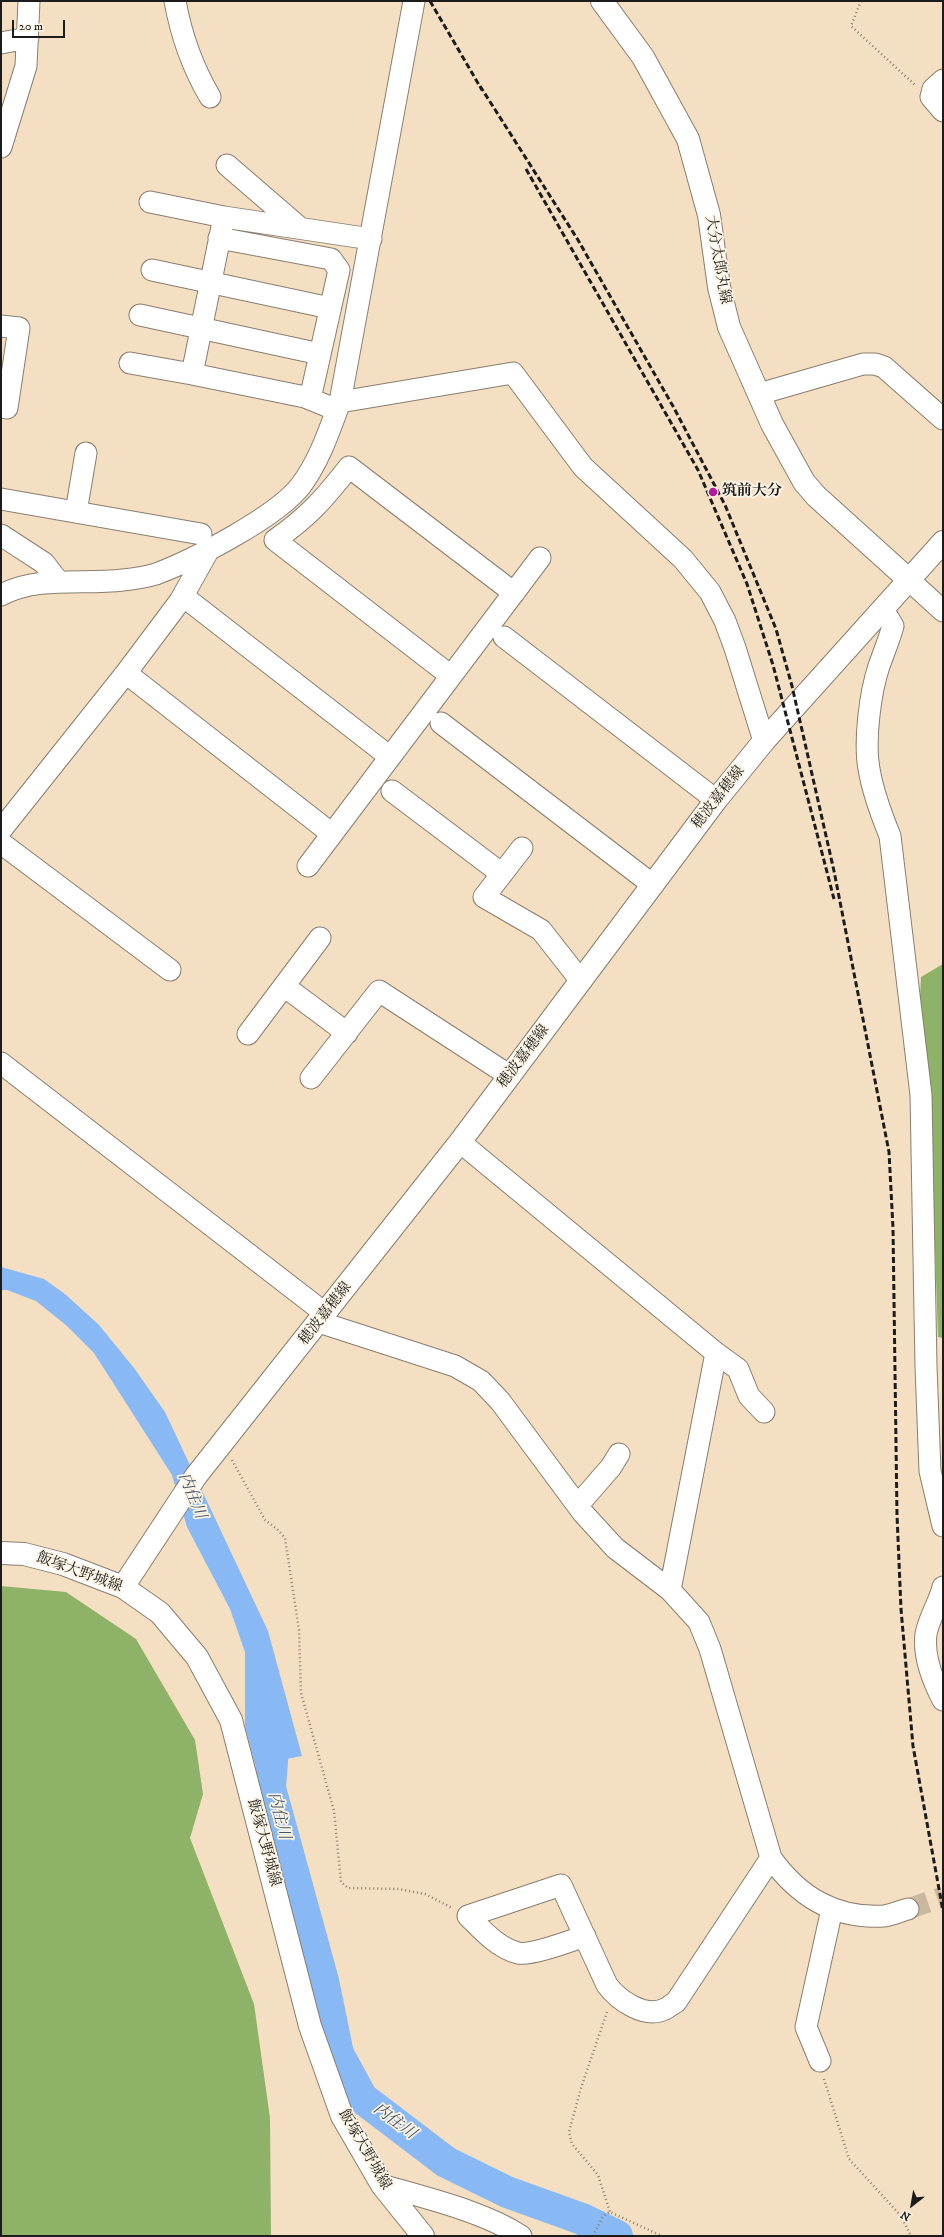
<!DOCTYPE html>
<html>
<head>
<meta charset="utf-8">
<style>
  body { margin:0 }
  #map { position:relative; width:944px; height:2237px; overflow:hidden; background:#f5dfc2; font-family:"IM FELL DW Pica",serif }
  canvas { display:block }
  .frame { position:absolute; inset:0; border:2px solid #1c1c1c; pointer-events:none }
  .north { position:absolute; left:892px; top:2185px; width:40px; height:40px; -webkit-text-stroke:3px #fcf5e5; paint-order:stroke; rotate:211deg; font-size:11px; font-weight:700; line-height:16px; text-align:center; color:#1c1c1c }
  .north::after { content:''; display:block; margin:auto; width:14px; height:18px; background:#1c1c1c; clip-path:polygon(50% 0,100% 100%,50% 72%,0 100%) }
  .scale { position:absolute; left:12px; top:20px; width:53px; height:18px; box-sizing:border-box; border:2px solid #1c1c1c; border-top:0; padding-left:5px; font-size:12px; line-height:14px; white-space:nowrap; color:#1c1c1c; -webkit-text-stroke:3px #fcf5e5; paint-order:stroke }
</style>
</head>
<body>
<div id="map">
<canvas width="944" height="2237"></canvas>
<div class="frame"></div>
<div class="north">N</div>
<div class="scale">20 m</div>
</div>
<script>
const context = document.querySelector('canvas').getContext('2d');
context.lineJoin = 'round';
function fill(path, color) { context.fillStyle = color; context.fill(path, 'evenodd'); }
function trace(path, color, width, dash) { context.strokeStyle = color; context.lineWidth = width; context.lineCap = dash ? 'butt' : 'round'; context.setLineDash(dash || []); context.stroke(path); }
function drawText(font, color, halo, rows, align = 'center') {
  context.font = font + ' "IM FELL DW Pica","Noto Serif JP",serif'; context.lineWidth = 3.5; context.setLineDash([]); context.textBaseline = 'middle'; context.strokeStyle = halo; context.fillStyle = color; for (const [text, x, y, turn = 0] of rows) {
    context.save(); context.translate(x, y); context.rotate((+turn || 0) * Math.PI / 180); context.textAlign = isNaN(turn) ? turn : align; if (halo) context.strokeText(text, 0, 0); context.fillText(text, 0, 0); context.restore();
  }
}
const forest = new Path2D(`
  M943,964V1338L938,1337L930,1101L919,1018L921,977Z
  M1,1586L66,1592L136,1639L195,1740L203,1794L190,1838L254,2004L270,2118L271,2236H1Z`);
const water = new Path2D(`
  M1,1267L44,1279L65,1294L99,1325L134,1368L165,1412L268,1631L302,1756L255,1765L245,1726V1652L230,1609L187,1527L172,1475L94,1353L67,1326L36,1301L7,1290H1Z`);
const river = new Path2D(`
  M269,1717L274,1735L270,1788L323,1981L338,2054L362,2098L446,2162L507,2192L582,2219L617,2236`);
const minorTunnel = new Path2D(`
  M908,1909L943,1897`);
const path = new Path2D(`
  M861,1L851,26L915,85
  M232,1460L265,1520L277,1529L285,1538L299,1630L301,1693L334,1811L341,1882L348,1888L398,1889L425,1894L452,1908
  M607,2012L581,2088L569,2132L572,2144L598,2175L610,2212
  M824,2079L849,2159L901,2216L911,2236
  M593,2236L603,2216L610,2212L662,2236`);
const minor = new Path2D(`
  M175,1C181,34 193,68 210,97
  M1,43L28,38
  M943,80L933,89L931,97L943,111
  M1,147L26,66L29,1
  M227,165L300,228
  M150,202L224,217L371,239
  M224,217L192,374L305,397L337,410
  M219,238L331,259L339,270L310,399
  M152,270L330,308
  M140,315L320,354
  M1,326L19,328L7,408L1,407
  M130,363L192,374
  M759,394L863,364H875L884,367L943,419
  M340,402L513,373L583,467L683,559L710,592L725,621L735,648L764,741
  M1,499L201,534
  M76,512L86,453
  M1,535L44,563L58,581
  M909,580L943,611
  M1,595C39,575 83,585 123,580C133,579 146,577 156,574C193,560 279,516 302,484C320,459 329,431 340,402L414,1
  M183,596L390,757
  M883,609L893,626C889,640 884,652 879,666C870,693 864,741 869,769C873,793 881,814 890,836L921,1095L926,1367L930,1471L943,1526
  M504,637L716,800
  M126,673L332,834
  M451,676L275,540C308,517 324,499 349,467L514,593
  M441,723L653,885
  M392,791L502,874
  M1,830L126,673L180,601L208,551
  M1,843L170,970
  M522,848L484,897L541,930L581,981
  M308,866L540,558
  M284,986L347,1033
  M248,1034L320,938
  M1,1063L326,1314
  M311,1078L379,991L510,1076
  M460,1142L716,1353L670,1590
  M319,1322L455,1366L481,1381L500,1401L583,1513L615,1548L670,1590L699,1622L710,1649L771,1858C799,1897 835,1919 884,1916C892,1915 901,1911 908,1909
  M716,1353L738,1369L749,1396L764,1412
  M578,1505L611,1467L619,1454
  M943,1587C939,1603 929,1618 926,1634C923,1656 933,1681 943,1700
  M585,1936C570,1941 531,1956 518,1953C498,1948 482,1930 468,1916L561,1885L607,1985C618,2000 645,2019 665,2009C669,2007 672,2004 676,2002L771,1858
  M820,2061L806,2027L832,1909
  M382,2185C425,2198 483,2211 521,2236`);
const major = new Path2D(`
  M602,1L643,57L688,139L709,215L719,287L729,327L772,424L804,482L816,496L909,580
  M1,1553L24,1554L63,1564L123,1587L160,1613L197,1657L231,1720L310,2026L342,2116L382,2185L423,2236
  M123,1587L196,1476L460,1142L716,800L764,741L943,542`);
const rail = new Path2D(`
  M430,1L482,90
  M480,86L578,240L674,408L725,505L776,629L792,686L834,871L889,1152L893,1228L897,1515L901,1609L913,1746L943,1911
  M526,169L698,470L747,584L773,665L834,899`);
const markers = [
  [713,492,5,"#b5179e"]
];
const streetNames = [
  ["大分太郎丸線",717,260,80],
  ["穂波嘉穂線",719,798,-52],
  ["穂波嘉穂線",524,1057,-53],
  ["穂波嘉穂線",326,1314,-52],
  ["飯塚大野城線",79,1573,20],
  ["飯塚大野城線",263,1843,75],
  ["飯塚大野城線",364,2150,60]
];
const poiNames = [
  ["筑前大分",722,492]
];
const waterNames = [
  ["内住川",191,1496,68],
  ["内住川",278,1816,76],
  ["内住川",394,2122,37]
];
fill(forest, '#8db268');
fill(water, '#88b9f4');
trace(river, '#88b9f4', 32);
trace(minorTunnel, '#cab8a1', 21, [21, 10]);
trace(minor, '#887e6f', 23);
trace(major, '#887e6f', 24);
trace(path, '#887e6f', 2.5, [1, 3]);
trace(minor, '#fff', 21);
trace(major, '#fff', 22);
trace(rail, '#1c1c1c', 3, [6, 3]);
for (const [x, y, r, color] of markers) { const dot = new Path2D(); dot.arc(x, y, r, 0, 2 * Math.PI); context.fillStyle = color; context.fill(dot); trace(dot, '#fcf5e5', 1.5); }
drawText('15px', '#1c1c1c', '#fcf5e5', streetNames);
drawText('bold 15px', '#1c1c1c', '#fcf5e5', poiNames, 'left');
drawText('italic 16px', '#425368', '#fcf5e5', waterNames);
</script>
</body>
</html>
